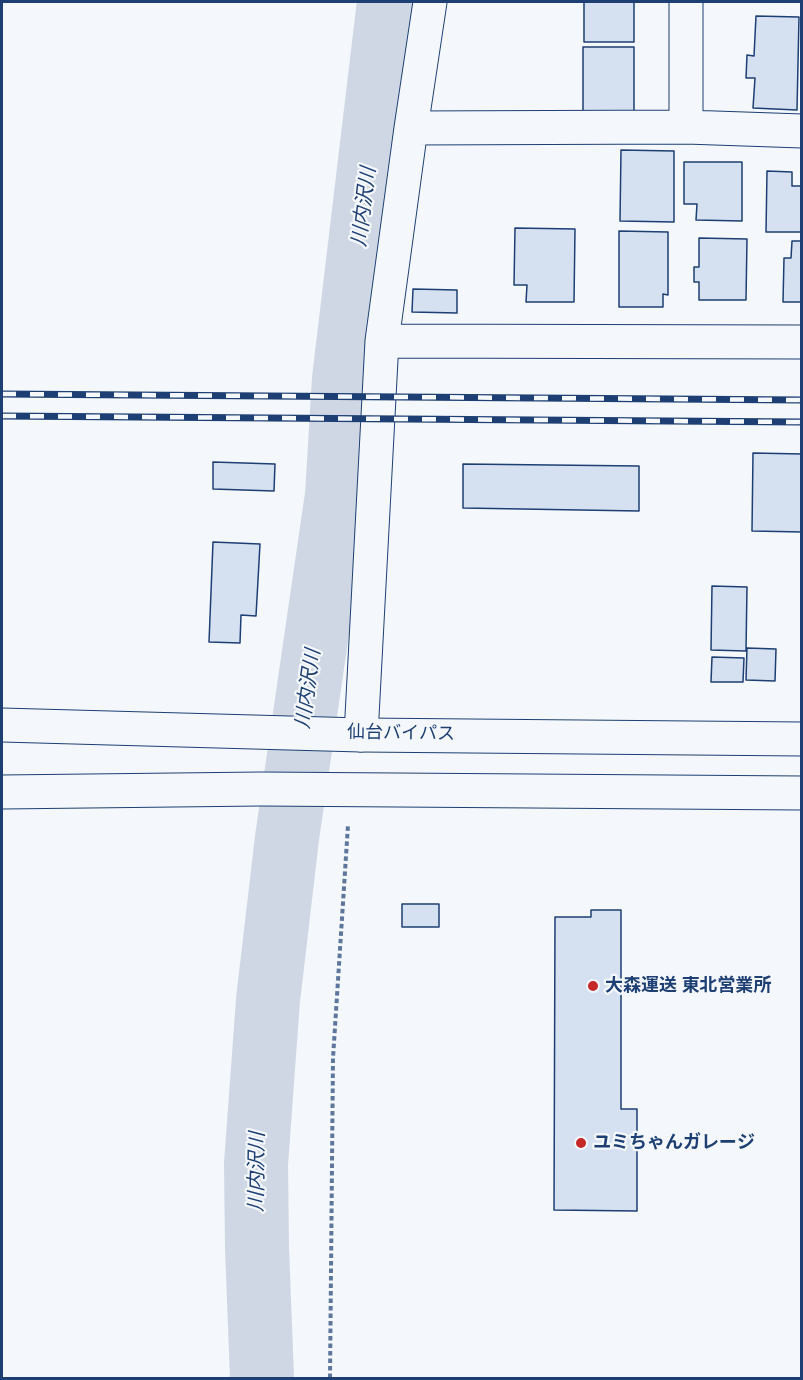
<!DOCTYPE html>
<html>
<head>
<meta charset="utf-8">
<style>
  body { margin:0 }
  #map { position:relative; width:803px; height:1380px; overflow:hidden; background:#f4f7fb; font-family:Roboto,sans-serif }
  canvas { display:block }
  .frame { position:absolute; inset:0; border:3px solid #1d3f73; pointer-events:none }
</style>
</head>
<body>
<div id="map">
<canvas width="803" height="1380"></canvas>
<div class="frame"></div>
</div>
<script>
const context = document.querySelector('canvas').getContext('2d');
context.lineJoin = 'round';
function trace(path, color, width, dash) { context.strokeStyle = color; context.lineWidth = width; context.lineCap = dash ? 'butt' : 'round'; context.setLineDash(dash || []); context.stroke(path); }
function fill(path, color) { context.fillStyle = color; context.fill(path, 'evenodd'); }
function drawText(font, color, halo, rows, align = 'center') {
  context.font = font + ' Roboto,"Noto Sans JP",sans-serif'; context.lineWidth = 4.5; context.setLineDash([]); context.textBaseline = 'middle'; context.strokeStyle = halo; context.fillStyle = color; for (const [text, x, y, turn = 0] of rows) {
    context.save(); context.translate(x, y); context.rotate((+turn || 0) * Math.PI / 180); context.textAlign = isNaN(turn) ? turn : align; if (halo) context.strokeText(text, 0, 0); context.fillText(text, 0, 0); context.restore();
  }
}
const river = new Path2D(`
  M262,1378L257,1248L256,1164L268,1000L287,838L337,495L344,379L389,2`);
const building = new Path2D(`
  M584,2H634V42H584Z
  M756,16L799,17L797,110L753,108L755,78H746L747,55L754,56Z
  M583,47H634V113L583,114Z
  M621,150L674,151V222L620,221Z
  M684,162H742V221L696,220L697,204H684Z
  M767,171L792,172V186H802V232H766Z
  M515,228L575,229L574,302H526L527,285H514Z
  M619,231L668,232V295L663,294V307H619Z
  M699,238L747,239L746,300H699V282H694V267H699Z
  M792,241H802V302H783L784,258H791Z
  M413,289L457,290V313L412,312Z
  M753,453L802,454V532L752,531Z
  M213,462L275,464L274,491L213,489Z
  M463,464L639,466V511L463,508Z
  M213,542L260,544L256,616L241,615L240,643L209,642Z
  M712,586L747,587L746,651L711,650Z
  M747,648L776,649L775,681L746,680Z
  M712,657L744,658L743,682H711Z
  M402,904H439V927H402Z
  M591,910H621V1109H637V1211L554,1210L555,917H591Z`);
const path = new Path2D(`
  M330,1378L333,1058L348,825`);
const street = new Path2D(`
  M686,2V127
  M411,128L686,127L802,131
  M382,341L802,342
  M361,735L382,341L411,128L430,2`);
const highway = new Path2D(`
  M2,725L361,735L802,739
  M2,792L261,789L802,793`);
const rail = new Path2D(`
  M2,394L802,400
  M2,416L802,422`);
const markers = [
  [593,986,6,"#c62828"],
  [581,1143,6,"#c62828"]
];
const streetNames = [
  ["仙台バイパス",401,734,1]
];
const poiNames = [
  ["大森運送 東北営業所",605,986],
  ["ユミちゃんガレージ",593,1143]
];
const waterNames = [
  ["川内沢川",365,207,-83],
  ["川内沢川",309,689,-82],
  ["川内沢川",258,1172,-89]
];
trace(river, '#cfd7e4', 64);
fill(building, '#d5e0f0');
trace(building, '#1d3f73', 1.5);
trace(street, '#1d3f73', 35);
trace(highway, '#1d3f73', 35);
trace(path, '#5e769c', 4, [4.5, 3]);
trace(street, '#f4f7fb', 33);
trace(highway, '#f4f7fb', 33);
trace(rail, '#1d3f73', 7);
trace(rail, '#f4f7fb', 4.5, [14]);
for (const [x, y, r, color] of markers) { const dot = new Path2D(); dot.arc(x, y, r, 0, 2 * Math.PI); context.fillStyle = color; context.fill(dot); trace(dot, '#f4f7fb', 2); }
drawText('18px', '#1d3f73', '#f4f7fb', streetNames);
drawText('bold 18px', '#1d3f73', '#f4f7fb', poiNames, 'left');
drawText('italic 20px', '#1d3f73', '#f4f7fb', waterNames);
</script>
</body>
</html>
